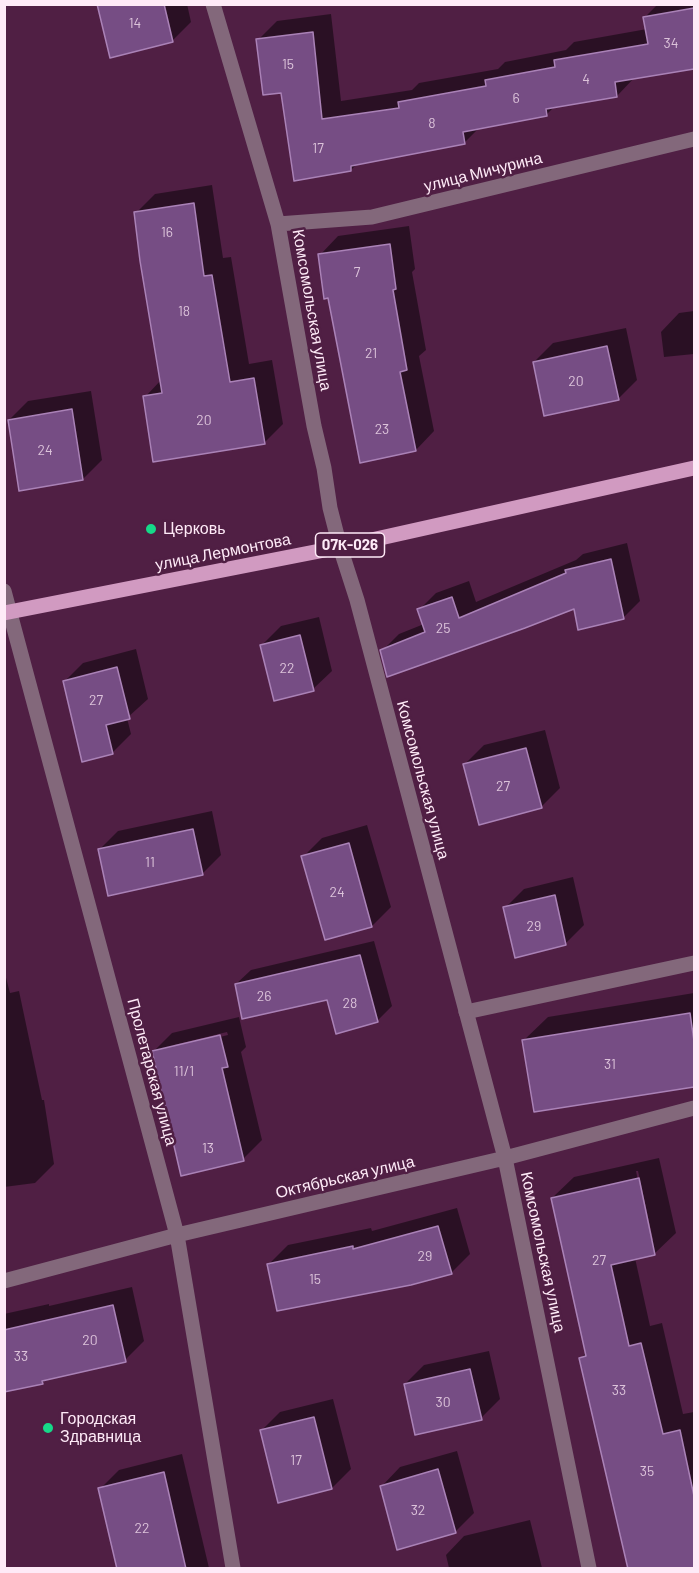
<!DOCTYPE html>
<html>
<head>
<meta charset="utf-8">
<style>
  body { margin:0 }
  #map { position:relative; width:699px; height:1573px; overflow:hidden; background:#501f44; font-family:Barlow,sans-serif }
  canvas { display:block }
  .frame { position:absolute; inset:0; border:6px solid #feeaf7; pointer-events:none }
</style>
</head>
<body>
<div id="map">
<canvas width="699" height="1573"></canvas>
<div class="frame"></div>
</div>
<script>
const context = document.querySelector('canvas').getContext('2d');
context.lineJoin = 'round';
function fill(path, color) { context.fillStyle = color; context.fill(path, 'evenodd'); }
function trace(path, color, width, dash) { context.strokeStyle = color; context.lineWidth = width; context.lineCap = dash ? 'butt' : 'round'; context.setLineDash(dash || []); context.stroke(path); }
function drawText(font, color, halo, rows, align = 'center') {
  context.font = font + ' Barlow,sans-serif'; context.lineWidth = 5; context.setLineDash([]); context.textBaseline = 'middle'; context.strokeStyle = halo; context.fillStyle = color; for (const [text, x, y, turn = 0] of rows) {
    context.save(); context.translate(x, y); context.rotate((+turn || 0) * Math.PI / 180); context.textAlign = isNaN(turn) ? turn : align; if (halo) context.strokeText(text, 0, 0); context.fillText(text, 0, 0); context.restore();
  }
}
const shadow = new Path2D(`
  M99,4H187L191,22L172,41Z
  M658,4H694V67L635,77L617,96L555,106L546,115L479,128L464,143L358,163L351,170L282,92L258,40L277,21L331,14L341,101L412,90L419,83L498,69L505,62L566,50L574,42L647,29L645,17Z
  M212,185L223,258L231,257L249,364L272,360L283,424L264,443L145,397L162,379L136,213L155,194Z
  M409,226L415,269L412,272L426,350L419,356L434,431L416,450L320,255L338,236Z
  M694,311V354L664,357L661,332L679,313Z
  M626,328L637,380L618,399L534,362L553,343Z
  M91,391L102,460L83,479L9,420L28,401Z
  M627,543L640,601L623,618L575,606L382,651L399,634L424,624L419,610L436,593L469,581L476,602L576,560L583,554Z
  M319,617L332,671L313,689L262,645L281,626Z
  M136,649L148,699L127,718L131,734L112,753L64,682L83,663Z
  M545,730L560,788L541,807L465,764L484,745Z
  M212,811L221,855L202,874L99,850L118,831Z
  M367,825L391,907L372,926L326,938L303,857L322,838Z
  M573,877L584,925L565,944L505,908L524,889Z
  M374,941L392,1006L377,1021L328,998L236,984L251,970Z
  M4,970L10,993L19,991L42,1100H44L54,1164L35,1183L4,1187Z
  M694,993V1085L535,1111L523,1041L548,1017Z
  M239,1017L246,1047L241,1052L262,1140L243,1159L153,1052L172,1033ZM227,1032L228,1035L174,1048V1045Z
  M659,1158L676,1233L654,1254L635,1258L650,1326L662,1323L683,1414L694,1412V1568H637L581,1358L586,1353L552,1198L574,1177ZM636,1171H638L653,1240H650Z
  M457,1208L470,1254L451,1273L269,1264L288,1245L371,1228L372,1231Z
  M132,1287L144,1341L125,1360L47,1378L42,1383L4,1391V1314L49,1304V1306Z
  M489,1351L500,1399L481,1418L405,1384L424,1365Z
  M333,1399L351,1469L332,1488L261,1431L280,1412Z
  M457,1451L474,1513L455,1532L382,1486L400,1467Z
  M182,1454L209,1568H119L100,1489L119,1470Z
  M530,1520L542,1568H449L446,1555L464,1536Z`);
const building = new Path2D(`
  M97,4H164L173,42L110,58Z
  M694,8V69L615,82L617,97L546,109L547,116L463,132L465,144L351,166V171L294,181L281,93L263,95L256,39L313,32L322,119L399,108L398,102L486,86L485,80L555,67L554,60L648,44L643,17Z
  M194,203L204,276L212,275L230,382L254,378L265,444L153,462L143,396L162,393L140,261L134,212Z
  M390,244L396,289L393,290L407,370L400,372L416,451L360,463L328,298L324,299L318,254Z
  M607,346L619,400L544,416L533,362Z
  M72,409L83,480L19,491L8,420Z
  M611,559L624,619L578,630L574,609L525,628L387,677L380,650L425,632L417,609L452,597L459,618L566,573L565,570Z
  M300,635L314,691L274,701L260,645Z
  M117,667L130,719L106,725L113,754L82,762L63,681Z
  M526,748L542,808L479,825L463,764Z
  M193,829L203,875L108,896L98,849Z
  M349,843L372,927L325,940L301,856Z
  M555,895L566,945L515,958L503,907Z
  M360,955L378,1022L336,1034L327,1000L242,1019L235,984Z
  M690,1013L694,1041V1087L534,1112L522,1040Z
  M220,1035L228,1067L222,1068L244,1161L181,1176L152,1051Z
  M639,1178L655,1255L611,1265L629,1346L641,1343L663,1434L680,1430L694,1496V1569H628L579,1358L586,1356L551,1198Z
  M438,1226L452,1274L411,1285L277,1311L267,1264L353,1246V1249Z
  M113,1305L126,1362L42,1381L43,1384L4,1392V1330Z
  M470,1369L482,1420L415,1435L404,1384Z
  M314,1417L332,1489L278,1503L260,1430Z
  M438,1469L456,1533L397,1550L380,1486Z
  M164,1472L186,1569H117L98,1488Z`);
const lane = new Path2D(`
  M466,1012L694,963`);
const street = new Path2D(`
  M213,4L278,224L314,426L324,468L330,508L340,547L357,600L505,1158L589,1568
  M278,224L372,217L694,139
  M4,591L177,1235L233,1568
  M4,1281L177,1235L505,1158L694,1108`);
const primary = new Path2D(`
  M4,613L340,547L694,468`);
const markers = [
  [151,529,6,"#16d989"],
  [48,1428,6,"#16d989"]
];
const numberNames = [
  ["14",135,23],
  ["34",671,43],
  ["15",288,64],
  ["4",586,79],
  ["6",516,98],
  ["8",432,123],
  ["17",318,148],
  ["16",167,232],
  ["7",357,272],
  ["18",184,311],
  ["21",371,353],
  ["20",576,381],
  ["20",204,420],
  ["23",382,429],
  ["24",45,450],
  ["25",443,628],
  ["22",287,668],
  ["27",96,700],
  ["27",503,786],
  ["11",150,862],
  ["24",337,892],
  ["29",534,926],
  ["26",264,996],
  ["28",350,1003],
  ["31",610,1064],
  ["11/1",184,1071],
  ["13",208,1148],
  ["29",425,1256],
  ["27",599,1260],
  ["15",315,1279],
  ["20",90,1340],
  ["33",21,1356],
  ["33",619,1390],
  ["30",443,1402],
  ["17",296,1460],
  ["35",647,1471],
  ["32",418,1510],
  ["22",142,1528]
];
const shields = [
  [350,545,69]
];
const shieldNames = [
  ["07К-026",350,545]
];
const streetNames = [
  ["улица Мичурина",483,172,-14],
  ["Комсомольская улица",312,310,80],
  ["улица Лермонтова",223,552,-11],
  ["Комсомольская улица",423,780,75],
  ["Пролетарская улица",152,1072,75],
  ["Октябрьская улица",345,1177,-13],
  ["Комсомольская улица",543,1252,78]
];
const poiNames = [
  ["Церковь",163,529],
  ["Городская",60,1419],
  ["Здравница",60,1437]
];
fill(shadow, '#0007');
fill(building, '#764d84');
trace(building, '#aa82b7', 1.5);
trace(lane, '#83687b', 15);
trace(street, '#83687b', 15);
trace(primary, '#d19ac1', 15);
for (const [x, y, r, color] of markers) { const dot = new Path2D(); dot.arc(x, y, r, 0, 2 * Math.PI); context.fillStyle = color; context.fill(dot); trace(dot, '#501f44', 2); }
drawText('14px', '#dcc3da', null, numberNames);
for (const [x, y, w] of shields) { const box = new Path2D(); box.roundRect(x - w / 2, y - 12, w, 24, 4.5); context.fillStyle = '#501f44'; context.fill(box); trace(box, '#feeaf7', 1.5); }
drawText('bold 15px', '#feeaf7', null, shieldNames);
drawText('16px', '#feeaf7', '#501f44', streetNames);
drawText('16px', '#feeaf7', '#501f44', poiNames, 'left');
</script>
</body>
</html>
